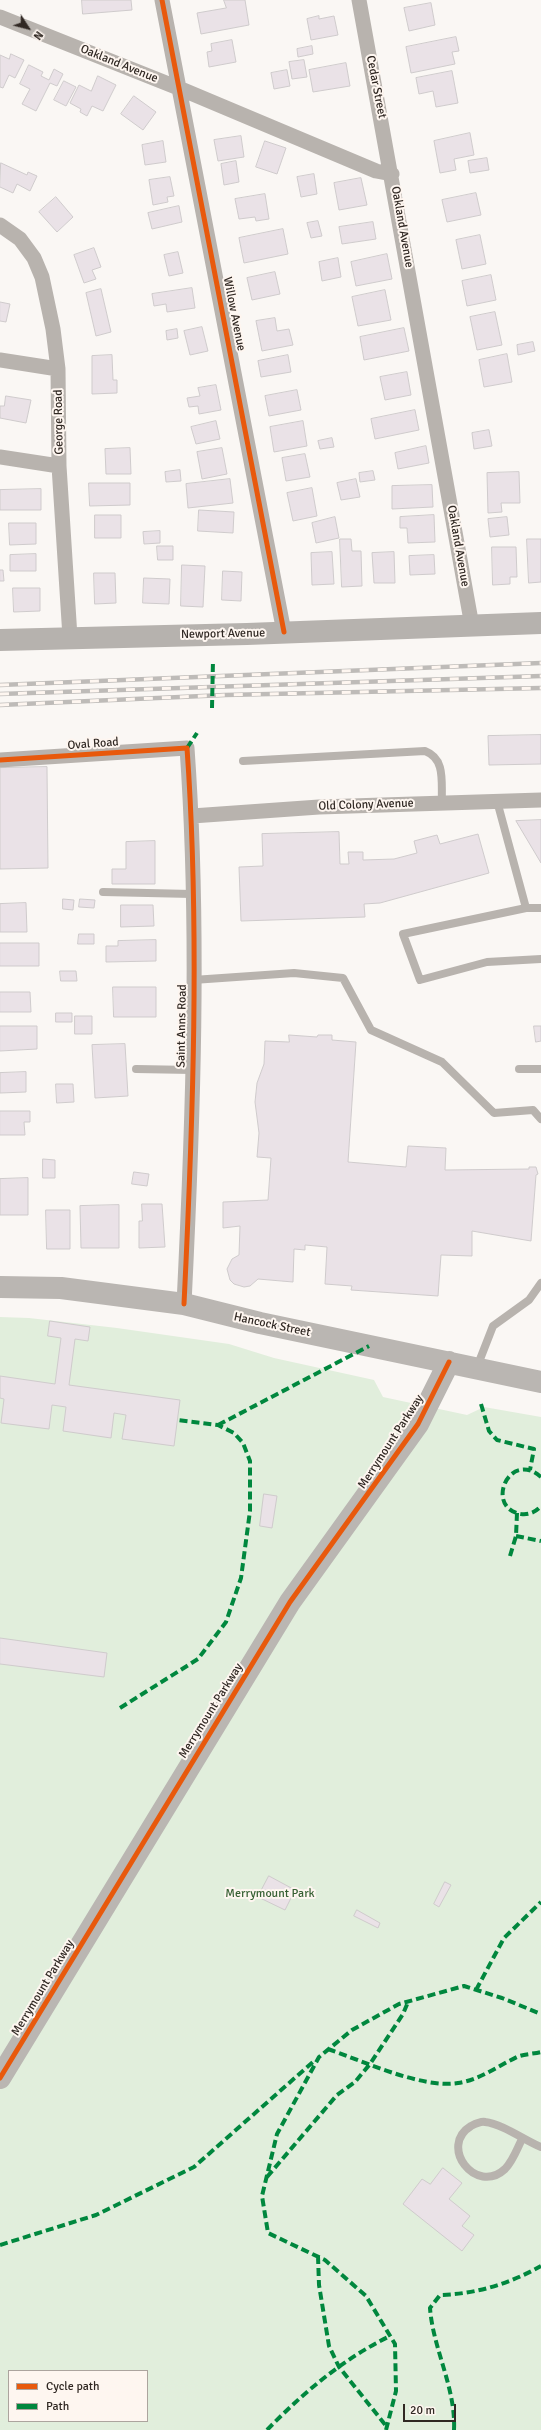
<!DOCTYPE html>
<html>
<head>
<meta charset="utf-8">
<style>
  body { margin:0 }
  #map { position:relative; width:541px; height:2430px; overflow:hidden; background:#faf7f4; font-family:Signika,sans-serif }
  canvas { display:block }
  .legend { position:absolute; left:8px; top:2370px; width:140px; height:52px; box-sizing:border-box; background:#fef6f0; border:1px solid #aca49e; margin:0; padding:5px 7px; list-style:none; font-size:12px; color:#302823 }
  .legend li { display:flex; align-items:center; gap:8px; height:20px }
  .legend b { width:20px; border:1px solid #aca49e }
  .north { position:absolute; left:8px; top:8px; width:40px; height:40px; -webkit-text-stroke:3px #fef6f0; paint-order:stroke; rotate:126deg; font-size:11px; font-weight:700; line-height:16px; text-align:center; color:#302823 }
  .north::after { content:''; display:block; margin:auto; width:14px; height:18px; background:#302823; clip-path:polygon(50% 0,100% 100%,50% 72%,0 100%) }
  .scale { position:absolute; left:403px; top:2404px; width:53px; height:18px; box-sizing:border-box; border:2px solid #302823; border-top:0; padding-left:5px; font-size:12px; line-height:14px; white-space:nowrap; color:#302823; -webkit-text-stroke:3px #fef6f0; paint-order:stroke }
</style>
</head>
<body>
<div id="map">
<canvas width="541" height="2430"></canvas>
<ul class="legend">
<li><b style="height:5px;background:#e8590c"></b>Cycle path</li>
<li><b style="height:5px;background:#00873e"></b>Path</li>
</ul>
<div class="north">N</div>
<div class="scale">20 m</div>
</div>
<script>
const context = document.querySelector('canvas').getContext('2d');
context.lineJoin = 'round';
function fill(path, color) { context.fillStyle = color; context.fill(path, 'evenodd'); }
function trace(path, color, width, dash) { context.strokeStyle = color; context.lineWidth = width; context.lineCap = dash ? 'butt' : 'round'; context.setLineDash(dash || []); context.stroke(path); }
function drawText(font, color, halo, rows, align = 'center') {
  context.font = font + ' Signika,sans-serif'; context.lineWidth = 4; context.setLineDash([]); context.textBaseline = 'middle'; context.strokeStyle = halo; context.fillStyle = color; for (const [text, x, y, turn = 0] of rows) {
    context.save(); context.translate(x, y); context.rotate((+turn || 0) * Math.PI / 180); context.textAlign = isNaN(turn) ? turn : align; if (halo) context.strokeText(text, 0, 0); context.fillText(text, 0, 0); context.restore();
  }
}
const green = new Path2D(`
  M0,1317L29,1318L117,1328L229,1344L274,1358L374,1380L383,1397L467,1415L484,1407L541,1417V2430H0ZM9,2371H147V2421H9Z`);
const building = new Path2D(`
  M82,0H131L132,10L83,14Z
  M224,0H245L249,25L201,34L197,13L226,8Z
  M431,3L435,25L409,31L404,8Z
  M319,16V19L334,16L338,35L311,40L307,19Z
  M456,37L459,51L452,52L455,64L411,73L406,47Z
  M232,40L236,62L209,67L207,52L212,51L211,44Z
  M312,46L313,54L298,57L297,49Z
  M11,54L24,60L15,78L9,75L3,88L0,87V55L9,59Z
  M304,60L307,77L292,79L289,62Z
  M346,63L350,86L313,92L309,70Z
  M29,65L43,72L41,76L49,80L54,69L63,74L57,86L50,83L36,111L22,104L30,89L20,84Z
  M287,70L290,86L274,89L271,73Z
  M452,71L458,103L436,107L433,91L419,94L416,78Z
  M98,76L116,85L103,111L92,106L87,116L80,112L81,109L70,103L79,85L91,91Z
  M64,81L76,87L66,106L54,100Z
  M134,96L156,112L143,130L121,114Z
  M470,133L474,155L454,159L456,170L440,173L434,141Z
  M241,136L244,157L218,161L214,140Z
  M163,141L166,162L145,165L142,145Z
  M265,141L286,148L277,174L256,167Z
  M487,158L489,170L470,173L468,161Z
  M236,161L239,182L224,185L221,164Z
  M1,163L27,175L28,172L37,176L30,191L17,184L13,193L0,187Z
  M314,174L317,194L301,197L297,177Z
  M170,177L174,196L167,197L168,202L153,205L149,180Z
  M361,178L367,205L339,210L334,183Z
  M476,193L481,215L447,222L442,200Z
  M265,194L269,219L256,221L255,217L239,219L235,199Z
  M56,197L73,217L57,232L39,212Z
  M179,206L182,222L152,229L148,213Z
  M318,221L322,236L311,238L307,223Z
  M373,222L376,239L342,244L339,227Z
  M283,229L288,254L244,263L239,238Z
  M480,235L486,264L462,269L456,240Z
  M94,248L101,267L92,270L96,279L84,283L74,255Z
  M178,252L183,273L169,276L164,255Z
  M387,254L392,279L356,286L351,262Z
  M338,258L341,277L322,281L319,262Z
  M275,272L280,294L252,300L247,278Z
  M491,275L496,300L467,306L462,281Z
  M192,288L195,308L167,312L166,304L154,306L152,294Z
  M101,289L111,332L96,336L86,293Z
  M385,290L391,320L358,326L352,297Z
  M0,302L10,304L6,322L0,321Z
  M495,312L502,345L477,350L470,317Z
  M275,318L277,331L289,329L293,345L262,351L256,321Z
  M202,327L208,351L190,355L184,331Z
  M404,328L409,351L364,360L360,337Z
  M177,329L178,338L167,340L166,331Z
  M533,342L535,351L518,355L517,345Z
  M507,354L512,382L484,387L479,360Z
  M112,355L113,380H117V393L92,394V356Z
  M288,355L291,372L261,377L258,361Z
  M407,372L411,395L385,400L380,377Z
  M216,385L221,410L199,414L198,406L189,407L187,398L200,396L198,388Z
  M297,390L301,410L269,416L265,396Z
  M6,396L31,400L26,423L0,418V406H4Z
  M415,410L419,430L375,439L371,419Z
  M216,421L220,439L196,444L191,427Z
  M303,421L307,446L274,452L270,427Z
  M489,430L492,446L474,449L472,433Z
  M332,438L334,447L320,449L318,441Z
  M426,446L429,463L398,469L395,453Z
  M130,448L131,474H106L105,449Z
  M222,448L227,474L202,479L197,452Z
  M305,454L310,477L286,481L282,458Z
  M180,470L181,481L166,482L165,472Z
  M373,471L375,480L360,482L359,473Z
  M519,472L520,503H501L502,512L488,513L487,473Z
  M230,479L233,503L188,508L186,484Z
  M356,479L360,497L341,500L337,483Z
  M89,483H130V505L90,506Z
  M432,485L433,507L392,509V486Z
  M312,488L317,516L293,521L287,493Z
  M41,489V510H0V490Z
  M199,510L234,512L233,533L198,531Z
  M95,515H121V538H95Z
  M434,515L435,542L408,543L407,528H400V517Z
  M335,517L339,538L316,543L312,523Z
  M507,517L509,535L490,537L488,519Z
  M9,523H36V544L10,545Z
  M160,531V543L144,544L143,532Z
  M340,539H351L352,551H361L362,586L342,587Z
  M527,539H541V582L529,583Z
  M157,546H173V560H158Z
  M492,547H516L517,577H510V584L493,585Z
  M332,552L334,584L312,585L311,553Z
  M394,552L395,583H374L372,553Z
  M36,554V571H10V555Z
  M434,555L435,574L410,575L409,556Z
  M182,565L205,566L203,607L181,606Z
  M0,570H3L4,581H0Z
  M223,571L242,572L241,601L222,600Z
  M94,573H115L116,603L95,604Z
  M144,578L170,579L169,604L143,603Z
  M13,588H40V611L14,612Z
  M541,735V764L489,765L488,736Z
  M47,767L48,868L0,869V768Z
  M541,820V863L516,821Z
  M339,832L340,864H349L348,852H363V860L394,859L417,853L414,841L437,835L440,844L478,834L489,873L380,903L364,904L365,917L241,921L239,867L263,866L262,834Z
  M155,841V884H112V869H126V842Z
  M63,899L74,900L73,910L63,909Z
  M80,899L95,900L94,908L79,907Z
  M26,903L27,932H0V904Z
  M121,905H153L154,926L121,927Z
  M79,934H94V944H78Z
  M156,940V961L106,962V946H118V941Z
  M0,943H39V966H0Z
  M60,971H76L77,981H61Z
  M113,987H156V1017H114Z
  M0,992H30L31,1012H0Z
  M56,1013H72V1022H56Z
  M75,1016H92V1034H75Z
  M0,1026H37V1049L0,1051Z
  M534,1026H541V1041L536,1042Z
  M289,1035L317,1037L318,1035H332V1040L356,1042L348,1162L406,1167L408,1146L446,1148L445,1170L529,1169V1167H536L538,1174L536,1175L531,1241L472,1231V1256L441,1255L438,1296L351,1290L352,1286L325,1284L327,1247L305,1245V1250L294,1249L293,1282L258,1279L250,1286L244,1287L234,1284L230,1280L227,1269L232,1259L239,1255L240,1226L223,1228V1202L268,1200L271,1158L257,1157L259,1133L255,1102L257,1083L264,1064L265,1041L289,1042Z
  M125,1044L128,1096L95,1098L92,1045Z
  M26,1072V1092L0,1093V1073Z
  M56,1084H73L74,1102L57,1103Z
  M0,1111H30V1122H24L25,1135H0Z
  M43,1159L55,1160V1178H43Z
  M134,1172L149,1174L147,1186L132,1184Z
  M28,1178V1215H0V1179Z
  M142,1204H162L165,1247L139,1248V1221H142Z
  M119,1205V1248H81L80,1206Z
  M46,1210H70V1249H47Z
  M50,1321L90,1327L88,1341L75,1339L69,1385L180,1400L174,1446L122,1439L126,1415L114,1413L111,1438L63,1431L66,1407L52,1405L49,1429L1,1423L4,1399L0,1398V1376L55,1384L61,1338L48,1336Z
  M264,1494L277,1496L272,1528L260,1526Z
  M0,1638L107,1653L104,1677L0,1664Z
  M269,1876L295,1890L285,1910L258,1897Z
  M445,1882L451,1885L439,1907L434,1904Z
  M357,1910L380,1923L378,1928L354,1916Z
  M443,2168L462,2183L449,2199L470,2216L462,2226L474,2235L462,2251L403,2204L422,2179L430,2184Z`);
const service = new Path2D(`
  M243,761L425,751C446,759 441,782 442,803
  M497,801L526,908
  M103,892L192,894
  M541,908H526L403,934L420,980L487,962L541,959
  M193,980L294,973L343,978L371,1030L442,1062L494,1113L533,1110L541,1119
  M136,1069L192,1070
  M519,1069H541
  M477,1367L493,1326L529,1300L541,1283
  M522,2139C517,2149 513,2161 505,2169C476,2196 438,2146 471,2126C475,2124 481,2121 485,2122C503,2124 524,2140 541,2147`);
const minor = new Path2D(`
  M162,0L284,632
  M359,0L472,626
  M0,17L181,89L376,171L392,174
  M0,225L20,239L34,258L42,277L53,329L58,369L59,466L70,637
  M0,360L58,369
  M0,457L59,466
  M0,760L187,748C200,931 193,1121 184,1304
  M192,816L319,807L541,800`);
const secondary = new Path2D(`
  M0,640L247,634L541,623`);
const primary = new Path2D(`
  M0,1287L61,1288L184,1304L260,1323L541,1382
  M0,2078L290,1602L418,1424L449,1362`);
const rail = new Path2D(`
  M0,685L541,663
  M0,694L541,676
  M0,705L225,695L541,688`);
const quiet = new Path2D(`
  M212,708L213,660
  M187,748L197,733
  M481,1404L489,1431L497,1440L534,1449L530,1470
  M218,1425L369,1346
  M541,1477C509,1449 484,1508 521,1514C529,1515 536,1512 541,1506
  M516,1536L541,1541
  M510,1556L516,1536L517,1513
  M120,1708L198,1659L226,1622L241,1578L250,1511V1461L243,1443L234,1433L218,1425L177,1420
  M476,1990L504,1938L541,1902
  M328,2049C363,2061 422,2089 458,2083C479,2080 498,2066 517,2057C524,2054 533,2054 541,2052
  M267,2177L337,2095L355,2082L370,2064L403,2014L408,2002
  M0,2245L96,2215L194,2167L314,2061
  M318,2256L319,2285L329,2346L339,2367L387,2427
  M267,2430C304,2392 343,2359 390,2336
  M386,2430L396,2391L395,2344L366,2296L325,2260L268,2233L262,2196L277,2134L319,2057L352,2030L399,2004L464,1986L502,1998L541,2014
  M454,2430C456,2388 433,2349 430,2308L440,2295C476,2294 509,2284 541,2266`);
const cycleway = new Path2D(`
  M162,0L284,632
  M0,760L187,748C200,931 193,1121 184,1304
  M0,2078L290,1602L418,1424L449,1362`);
const streetNames = [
  ["Oakland Avenue",119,64,22],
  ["Cedar Street",376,87,79],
  ["Oakland Avenue",402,227,80],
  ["Willow Avenue",234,314,79],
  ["George Road",59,422,-91],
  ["Oakland Avenue",458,546,80],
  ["Newport Avenue",223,634,-1],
  ["Oval Road",93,744,-4],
  ["Old Colony Avenue",366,805,-2],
  ["Saint Anns Road",182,1026,-89],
  ["Hancock Street",272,1325,12],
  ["Merrymount Parkway",391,1442,-57],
  ["Merrymount Parkway",211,1711,-58],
  ["Merrymount Parkway",43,1988,-59]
];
const parkNames = [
  ["Merrymount Park",270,1894]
];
fill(green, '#e1eedc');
fill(building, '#eae2e7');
trace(building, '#cfcbcc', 1);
trace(service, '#b8b3ae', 8);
trace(minor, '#b8b3ae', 15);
trace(secondary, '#b6b2ae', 22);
trace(primary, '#bab6b2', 22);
trace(rail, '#bebbb8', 4.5);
trace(rail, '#fef6f0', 3, [9]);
trace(quiet, '#00873e', 4, [8, 4]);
trace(cycleway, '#e8590c', 5);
drawText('12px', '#302823', '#fef6f0', streetNames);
drawText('12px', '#376033', '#fef6f0', parkNames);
</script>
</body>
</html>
